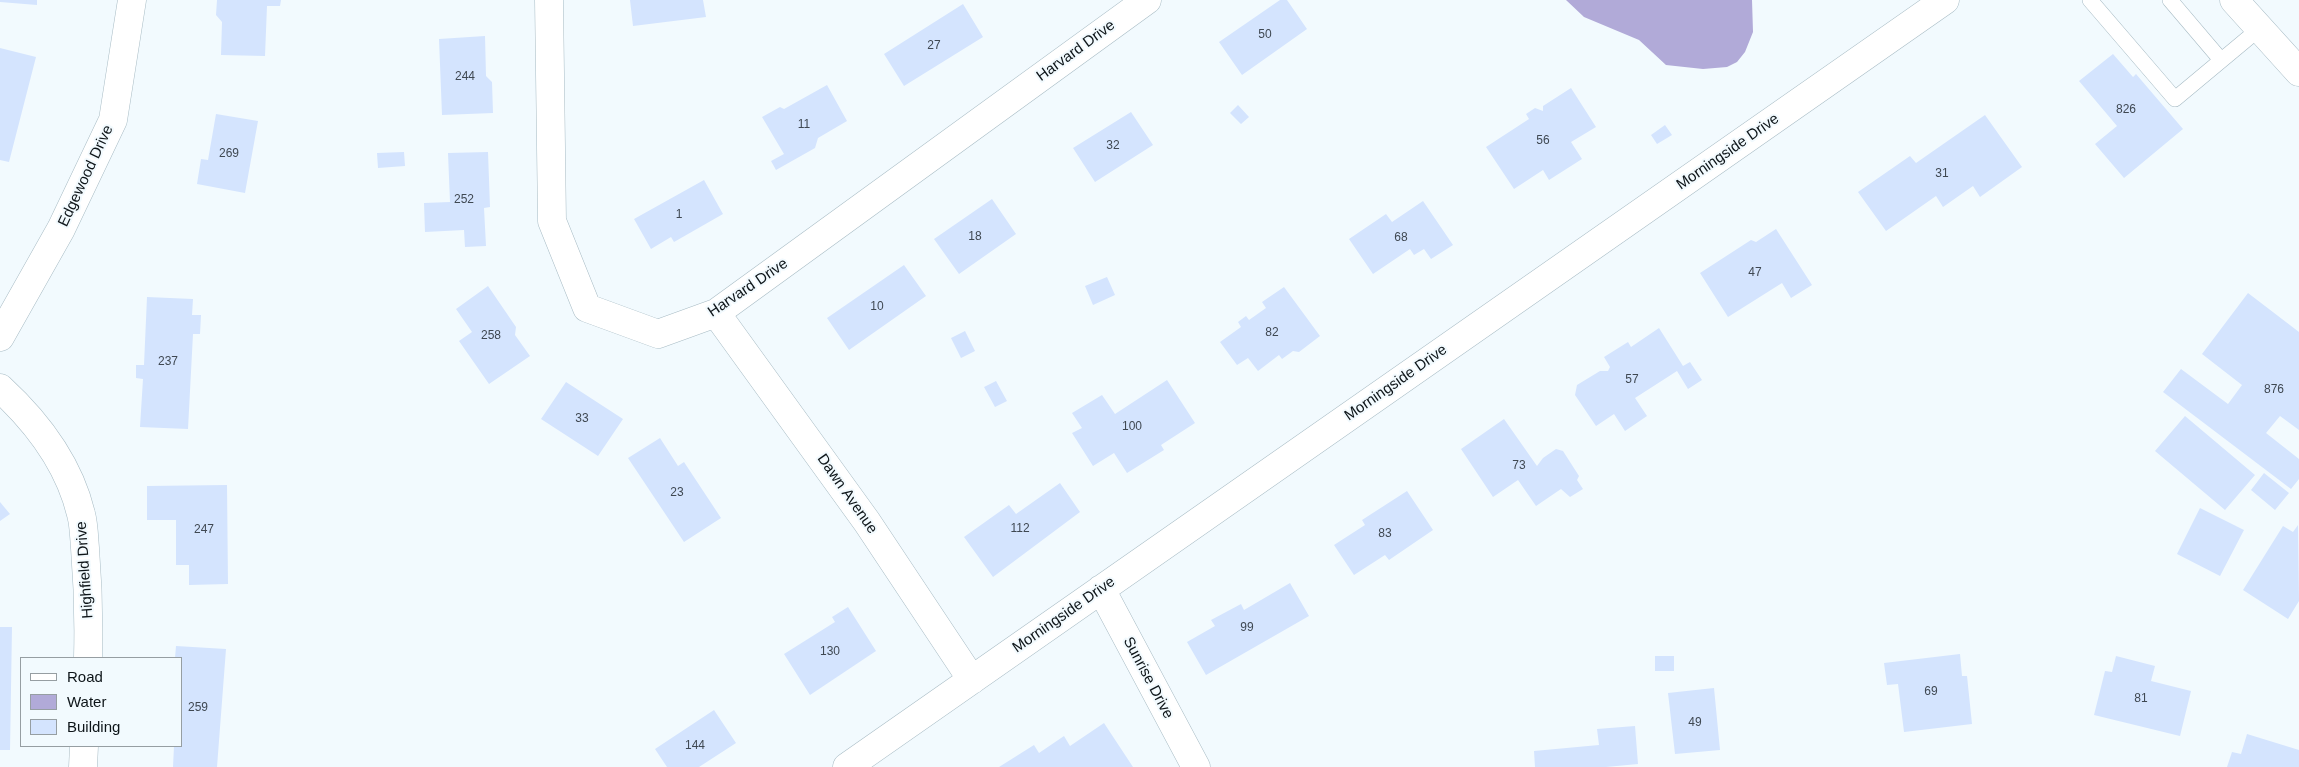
<!DOCTYPE html>
<html>
<head>
<meta charset="utf-8">
<style>
  body { margin:0 }
  #map { position:relative; width:2299px; height:767px; overflow:hidden; background:#f2fafe; font-family:Helvetica,sans-serif }
  canvas { display:block }
  .legend { position:absolute; left:20px; top:657px; width:162px; height:90px; box-sizing:border-box; background:#f2fafe; border:1px solid #969ea2; margin:0; padding:6px 9px; list-style:none; font-size:15px; color:#0d1418 }
  .legend li { display:flex; align-items:center; gap:10px; height:25px }
  .legend b { width:25px; border:1px solid #969ea2 }
</style>
</head>
<body>
<div id="map">
<canvas width="2299" height="767"></canvas>
<ul class="legend">
<li><b style="height:6px;background:#fff"></b>Road</li>
<li><b style="height:14px;background:#b1aad8"></b>Water</li>
<li><b style="height:14px;background:#d4e4fe"></b>Building</li>
</ul>
</div>
<script>
const context = document.querySelector('canvas').getContext('2d');
context.lineJoin = 'round';
function fill(path, color) { context.fillStyle = color; context.fill(path, 'evenodd'); }
function trace(path, color, width, dash) { context.strokeStyle = color; context.lineWidth = width; context.lineCap = dash ? 'butt' : 'round'; context.setLineDash(dash || []); context.stroke(path); }
function drawText(font, color, halo, rows, align = 'center') {
  context.font = font + ' Helvetica,sans-serif'; context.lineWidth = 4; context.setLineDash([]); context.textBaseline = 'middle'; context.strokeStyle = halo; context.fillStyle = color; for (const [text, x, y, turn = 0] of rows) {
    context.save(); context.translate(x, y); context.rotate((+turn || 0) * Math.PI / 180); context.textAlign = isNaN(turn) ? turn : align; if (halo) context.strokeText(text, 0, 0); context.fillText(text, 0, 0); context.restore();
  }
}
const water = new Path2D(`
  M1566,0H1752L1753,32L1745,52L1737,62L1727,67L1703,69L1666,65L1639,40L1584,17Z`);
const building = new Path2D(`
  M0,0H37V5L0,2Z
  M217,0H281L280,6H267L265,56L221,55L222,22L216,15Z
  M630,0H703L706,17L633,26Z
  M1280,0H1287L1307,29L1242,75L1219,42Z
  M963,4L983,37L904,86L884,54Z
  M485,36L486,76L492,82L493,113L442,115L439,39Z
  M0,48L36,57L9,162L0,160Z
  M2113,54L2133,77L2136,74L2183,129L2124,178L2095,144L2117,126L2079,81Z
  M827,85L847,121L818,138L815,148L776,170L771,161L784,154L762,117L780,107L784,109Z
  M1571,88L1596,127L1571,142L1582,159L1549,180L1543,170L1514,189L1486,147L1529,119L1526,114L1535,108L1543,111V106Z
  M1238,105L1249,117L1241,124L1230,113Z
  M1131,112L1153,145L1095,182L1073,148Z
  M216,114L258,121L245,193L197,184L201,159L208,160Z
  M1985,115L2022,167L1980,197L1973,186L1943,207L1936,196L1886,231L1858,192L1910,156L1916,163Z
  M1665,125L1672,135L1657,144L1651,135Z
  M404,152L405,166L378,168L377,153Z
  M488,152L490,207L484,208L486,246L465,247L464,230L425,232L424,203L450,202L448,153Z
  M704,180L723,214L674,242L671,237L651,249L634,219Z
  M992,199L1016,234L959,274L934,239Z
  M1423,201L1453,245L1431,259L1424,249L1414,255L1410,249L1373,274L1349,239L1386,214L1392,222Z
  M1776,229L1812,285L1791,298L1782,283L1728,317L1700,273L1751,240L1756,242Z
  M904,265L926,296L849,350L827,318Z
  M1107,277L1115,295L1093,305L1085,286Z
  M488,286L516,327L515,335L530,356L489,384L459,341L472,332L456,309Z
  M1284,287L1320,336L1299,352L1293,351L1282,359L1279,355L1258,371L1248,358L1237,365L1220,342L1241,327L1238,322L1246,316L1249,320L1266,308L1262,302Z
  M2248,293L2299,332V430L2280,416L2266,433L2299,459V479L2291,489L2163,392L2181,369L2228,404L2242,385L2202,354Z
  M147,297L193,299L192,315H201L200,334H193L188,429L140,427L143,379L136,378V365H144Z
  M1659,328L1683,366L1690,362L1702,380L1688,389L1677,371L1635,398L1647,416L1625,431L1614,414L1596,426L1575,395L1577,385L1600,371H1608L1610,367L1604,357L1628,342L1631,347Z
  M965,331L975,351L961,358L951,338Z
  M1167,380L1195,423L1161,445L1164,450L1127,473L1114,453L1093,466L1072,433L1082,428L1072,413L1102,395L1115,414Z
  M996,381L1007,401L995,407L984,387Z
  M566,382L623,419L598,456L541,419Z
  M2185,416L2255,475L2225,510L2155,451Z
  M1504,419L1537,466L1543,458L1556,449L1563,451L1579,476L1577,480L1583,489L1570,497L1561,489L1536,506L1518,480L1493,497L1461,449Z
  M660,438L678,466L684,462L721,518L684,542L628,458Z
  M2264,473L2289,493L2275,510L2251,490Z
  M1060,483L1080,512L993,577L964,537L1009,505L1016,514Z
  M227,485L228,584L189,585V565H176V520H147V486Z
  M1407,491L1433,530L1389,560L1385,555L1354,575L1334,545L1365,525L1362,520Z
  M0,502L10,514L0,521Z
  M2200,508L2244,530L2220,576L2177,554Z
  M2298,525L2299,601L2288,619L2243,590L2283,526L2293,532Z
  M1290,583L1309,616L1206,675L1187,642L1215,626L1211,620L1241,604L1244,610Z
  M848,607L876,651L810,695L784,654L835,622L832,617Z
  M0,627H12L10,750H0Z
  M176,646L226,649L217,767H173L174,746H181V658H175Z
  M1960,654L1962,676H1967L1972,724L1904,732L1898,684L1887,685L1884,663Z
  M1655,656H1674V671H1655Z
  M2116,656L2155,666L2151,681L2191,691L2180,736L2094,715L2105,671L2112,672Z
  M1714,688L1720,750L1675,754L1668,693Z
  M714,710L736,743L699,767H667L655,749Z
  M1104,723L1133,767H999L1034,745L1039,753L1064,736L1070,746Z
  M1635,726L1638,764L1606,767H1535L1534,751L1599,745L1597,729Z
  M2247,734L2299,750V767H2227L2232,752L2241,754Z`);
const lane = new Path2D(`
  M2090,0L2175,99L2259,29
  M2170,0L2221,60`);
const street = new Path2D(`
  M549,0L552,221L587,308L658,334L716,313L1147,0
  M716,313L867,522L972,680
  M0,337L61,229L113,120L132,0
  M0,388C37,422 69,464 81,514C84,525 84,537 85,548C88,585 89,621 88,658
  M1101,589L1196,767
  M83,767L84,746
  M847,767L1945,0`);
const primary = new Path2D(`
  M2234,0L2299,72`);
const numberNames = [
  ["50",1265,35],
  ["27",934,46],
  ["244",465,77],
  ["826",2126,110],
  ["11",804,125],
  ["56",1543,141],
  ["32",1113,146],
  ["269",229,154],
  ["31",1942,174],
  ["252",464,200],
  ["1",679,215],
  ["18",975,237],
  ["68",1401,238],
  ["47",1755,273],
  ["10",877,307],
  ["82",1272,333],
  ["258",491,336],
  ["237",168,362],
  ["57",1632,380],
  ["876",2274,390],
  ["33",582,419],
  ["100",1132,427],
  ["73",1519,466],
  ["23",677,493],
  ["112",1020,529],
  ["247",204,530],
  ["83",1385,534],
  ["99",1247,628],
  ["130",830,652],
  ["69",1931,692],
  ["81",2141,699],
  ["259",198,708],
  ["49",1695,723],
  ["144",695,746]
];
const streetNames = [
  ["Harvard Drive",1076,51,-36],
  ["Morningside Drive",1728,152,-35],
  ["Edgewood Drive",86,176,-65],
  ["Harvard Drive",748,288,-34],
  ["Morningside Drive",1396,383,-35],
  ["Dawn Avenue",847,494,55],
  ["Highfield Drive",85,570,-94],
  ["Morningside Drive",1064,615,-35],
  ["Sunrise Drive",1148,678,62]
];
fill(water, '#b1aad8');
fill(building, '#d4e4fe');
trace(lane, '#a7bbc4', 16);
trace(street, '#a7bbc4', 29);
trace(primary, '#a7bbc4', 29);
trace(lane, '#fff', 15);
trace(street, '#fff', 28);
trace(primary, '#fff', 28);
drawText('12px', '#3f4852', null, numberNames);
drawText('15px', '#0d1418', '#f2fafe', streetNames);
</script>
</body>
</html>
